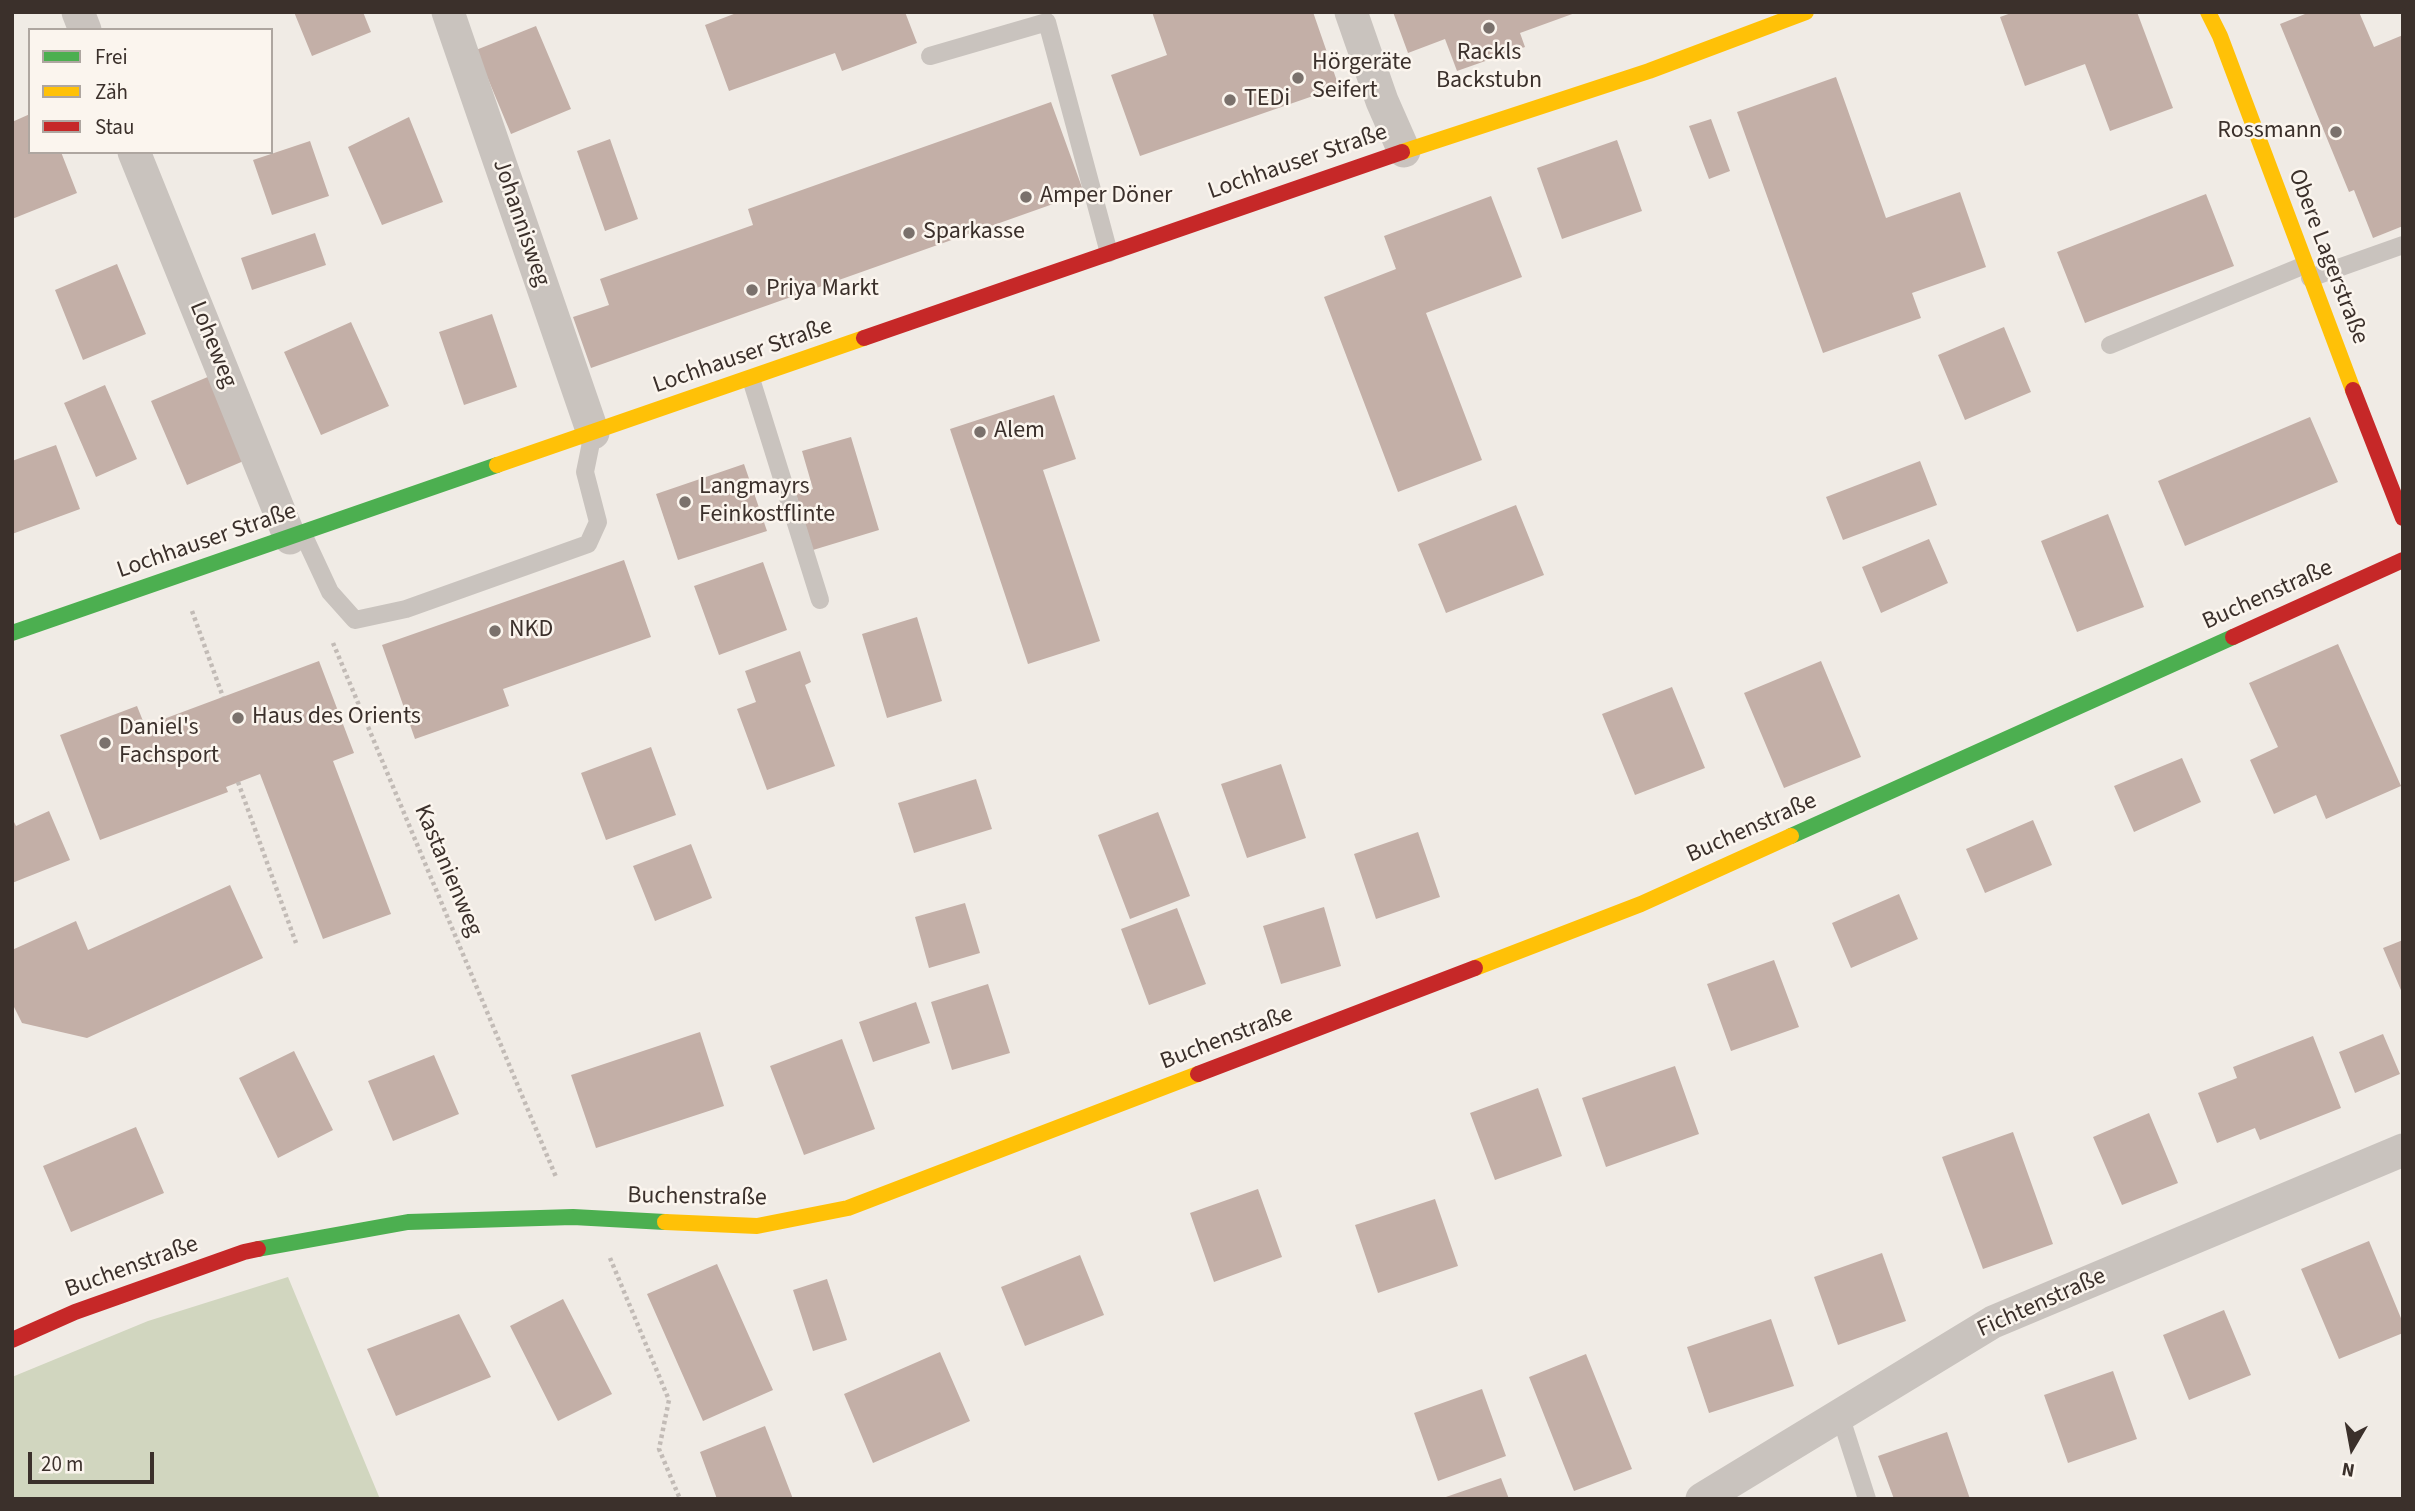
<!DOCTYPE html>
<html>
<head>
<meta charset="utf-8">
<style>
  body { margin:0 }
  #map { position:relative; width:2415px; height:1511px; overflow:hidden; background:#f0ebe5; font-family:"Source Sans 3",sans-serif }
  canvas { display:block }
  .frame { position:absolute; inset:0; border:14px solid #3b302b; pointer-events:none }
  .legend { position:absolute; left:28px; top:28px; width:245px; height:126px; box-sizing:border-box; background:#fbf5ee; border:2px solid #aea6a0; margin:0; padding:9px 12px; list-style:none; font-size:21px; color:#3b302b }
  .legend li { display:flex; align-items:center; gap:14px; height:35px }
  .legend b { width:35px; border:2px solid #aea6a0 }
  .north { position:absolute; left:2317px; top:1413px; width:70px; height:70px; -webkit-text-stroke:5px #fbf5ee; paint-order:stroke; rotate:190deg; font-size:19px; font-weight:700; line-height:28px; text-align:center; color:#3b302b }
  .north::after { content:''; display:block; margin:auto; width:24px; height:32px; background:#3b302b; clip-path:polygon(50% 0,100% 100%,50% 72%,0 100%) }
  .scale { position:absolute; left:28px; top:1452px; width:126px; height:32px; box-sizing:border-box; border:4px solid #3b302b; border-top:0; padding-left:9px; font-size:21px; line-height:24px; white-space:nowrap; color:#3b302b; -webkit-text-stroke:5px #fbf5ee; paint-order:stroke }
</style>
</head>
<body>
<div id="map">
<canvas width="2415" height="1511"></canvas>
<div class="frame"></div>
<ul class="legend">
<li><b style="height:9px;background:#4caf50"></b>Frei</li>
<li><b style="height:9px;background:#ffc107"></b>Zäh</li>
<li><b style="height:9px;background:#c62828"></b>Stau</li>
</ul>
<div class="north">N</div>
<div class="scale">20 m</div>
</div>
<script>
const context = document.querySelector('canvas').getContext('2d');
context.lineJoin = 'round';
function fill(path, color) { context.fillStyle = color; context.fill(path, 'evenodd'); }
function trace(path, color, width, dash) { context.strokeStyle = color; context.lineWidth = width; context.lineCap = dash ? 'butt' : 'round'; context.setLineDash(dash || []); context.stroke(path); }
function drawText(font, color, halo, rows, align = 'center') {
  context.font = font + ' "Source Sans 3",sans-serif'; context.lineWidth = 5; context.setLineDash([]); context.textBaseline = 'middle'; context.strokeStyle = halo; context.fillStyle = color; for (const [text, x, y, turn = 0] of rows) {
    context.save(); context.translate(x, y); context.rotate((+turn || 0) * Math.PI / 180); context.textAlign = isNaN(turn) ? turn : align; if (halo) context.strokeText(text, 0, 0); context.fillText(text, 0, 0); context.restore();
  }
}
const green = new Path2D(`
  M288,1277L380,1499H12V1377L148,1321Z`);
const building = new Path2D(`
  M294,12H363L371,32L312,56Z
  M739,12H905L917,43L842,71L835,53L729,91L705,25Z
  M1152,12H1313L1339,87L1140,156L1111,75L1167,55Z
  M1393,12H1575V13L1520,33L1525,47L1457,71L1445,39L1408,53Z
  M2014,12H2137L2173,108L2110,131L2085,64L2025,86L2000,17Z
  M2310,12H2359L2374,47L2403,35V226L2373,238L2354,190L2349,192L2280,24Z
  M536,26L571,109L511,134L476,50Z
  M1836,77L1886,218L1960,192L1986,267L1912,293L1921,318L1823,353L1737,112Z
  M1051,102L1084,193L591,368L573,317L609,305L600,279L753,225L748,209Z
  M30,114V152H61L77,193L12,219V122Z
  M409,117L443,202L382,225L348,147Z
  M1711,119L1730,171L1709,179L1689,126Z
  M610,139L638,219L605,231L577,151Z
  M1617,140L1642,211L1562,239L1537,168Z
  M310,141L329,196L272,215L253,160Z
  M2206,194L2234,266L2085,323L2057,252Z
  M1491,196L1522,277L1426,313L1482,460L1398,492L1324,297L1396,269L1384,236Z
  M315,233L326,265L252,290L241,258Z
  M117,264L146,334L83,360L55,290Z
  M492,314L517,387L464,405L439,332Z
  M351,322L389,406L321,435L284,352Z
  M2004,327L2031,392L1965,420L1938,355Z
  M210,376L246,460L187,485L151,401Z
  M105,385L137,459L96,477L64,403Z
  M1054,395L1076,459L1043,470L1100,641L1028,664L950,429Z
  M2310,417L2338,482L2185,546L2158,481Z
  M851,437L879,530L813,550L796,494L813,489L802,451Z
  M56,445L80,509L12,534V461Z
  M1920,461L1937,505L1843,540L1826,497Z
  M744,464L767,531L678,560L656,494Z
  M1516,505L1544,575L1446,613L1418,544Z
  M2108,514L2144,607L2077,632L2041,541Z
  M1929,539L1948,583L1881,613L1862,567Z
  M624,560L651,637L503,689L509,706L415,739L382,645Z
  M763,562L787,630L719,655L694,586Z
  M917,617L942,701L887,718L862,634Z
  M2338,644L2401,786L2326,819L2316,795L2274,814L2250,760L2278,747L2249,683Z
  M800,651L811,682L805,685L835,766L767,790L737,709L756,702L745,671Z
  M319,661L354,753L333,761L391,914L323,939L260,774L226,787L228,792L100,840L60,735L137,706L145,726Z
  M1821,661L1861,757L1784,788L1744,693Z
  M1672,687L1705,768L1635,795L1602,714Z
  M651,747L676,815L606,840L581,773Z
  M2182,758L2201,802L2134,832L2114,786Z
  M1281,764L1306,838L1247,858L1221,784Z
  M976,779L992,829L914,853L898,803Z
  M49,811L70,860L12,883V818L16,826Z
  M1158,812L1190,896L1130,919L1098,835Z
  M2033,820L2052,865L1985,893L1966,849Z
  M1418,832L1440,897L1376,919L1354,854Z
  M691,844L712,898L655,921L633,866Z
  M230,885L263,958L87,1038L22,1023L12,1003V950L76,921L88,950Z
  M1899,894L1918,939L1851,968L1832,923Z
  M965,903L980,953L929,968L915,917Z
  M1324,907L1341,966L1281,984L1263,926Z
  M1177,908L1206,984L1149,1005L1121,929Z
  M2403,940V995L2383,948Z
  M1774,960L1799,1027L1731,1051L1707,984Z
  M988,984L1010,1053L952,1070L931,1002Z
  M916,1002L930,1043L873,1062L859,1022Z
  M700,1032L724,1106L596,1148L571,1075Z
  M2383,1034L2400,1074L2355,1093L2339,1052Z
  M2313,1036L2341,1108L2260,1140L2255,1128L2217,1143L2198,1093L2237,1078L2233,1067Z
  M842,1039L875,1129L804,1155L770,1066Z
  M294,1051L333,1130L278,1158L239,1078Z
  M434,1055L459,1114L393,1141L368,1081Z
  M1675,1066L1699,1134L1606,1167L1582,1098Z
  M1538,1088L1562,1156L1495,1180L1470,1113Z
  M2149,1113L2178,1183L2122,1205L2093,1137Z
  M136,1127L164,1193L71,1232L43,1166Z
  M2013,1132L2053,1244L1983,1269L1942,1157Z
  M1258,1189L1282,1257L1214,1282L1190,1213Z
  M1435,1199L1458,1266L1378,1293L1355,1225Z
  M2369,1241L2403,1323V1333L2339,1359L2301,1269Z
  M1882,1253L1906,1321L1838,1345L1814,1277Z
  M1080,1255L1104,1315L1025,1346L1001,1287Z
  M717,1264L773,1390L703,1421L647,1294Z
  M827,1279L847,1340L813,1351L793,1290Z
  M563,1299L612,1394L558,1421L510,1326Z
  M2224,1310L2251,1375L2189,1400L2163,1335Z
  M459,1314L491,1377L396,1416L367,1349Z
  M1771,1319L1794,1386L1709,1413L1687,1347Z
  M940,1352L970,1421L873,1463L844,1394Z
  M1586,1354L1632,1469L1574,1491L1529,1377Z
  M2113,1371L2137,1439L2068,1463L2044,1395Z
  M1482,1389L1506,1456L1438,1481L1414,1413Z
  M765,1426L793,1499H717L700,1452Z
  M1947,1432L1970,1499H1894L1878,1456Z
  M1501,1478L1509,1499H1443V1498Z`);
const path = new Path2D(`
  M192,611L223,697
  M333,643L556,1177
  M238,782L296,943
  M610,1258L669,1400L659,1449L680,1499`);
const lane = new Path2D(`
  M930,56L1047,22L1109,253
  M2310,278L2403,245
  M2110,345L2305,265
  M751,379L820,600
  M303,534L330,592L355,620L406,609L588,544L598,522L585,472L593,433
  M1840,1415L1867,1499`);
const street = new Path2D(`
  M78,12L85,30
  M448,12L593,433
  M1351,12L1382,101L1404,151
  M134,152L290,538
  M1702,1499L1993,1322L2403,1150`);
const fast = new Path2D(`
  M12,633L497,465
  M1791,836L2233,637
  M258,1249L408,1222L573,1217L665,1222`);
const slow = new Path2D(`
  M2208,12L2220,36L2353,390
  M1402,152L1649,71L1806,12
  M497,465L864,338
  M1475,968L1641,904L1791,836
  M665,1222L757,1226L848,1208L1198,1074`);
const jam = new Path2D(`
  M864,338L1402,152
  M2353,390L2403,518
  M2233,637L2403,560
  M1198,1074L1475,968
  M12,1340L75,1312L244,1252L258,1249`);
const markers = [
  [1489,28,7,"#7a716c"],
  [1298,78,7,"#7a716c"],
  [1230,100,7,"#7a716c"],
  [2336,132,7,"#7a716c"],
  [1026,197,7,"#7a716c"],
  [909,233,7,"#7a716c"],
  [752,290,7,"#7a716c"],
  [980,432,7,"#7a716c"],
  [685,502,7,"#7a716c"],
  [495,631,7,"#7a716c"],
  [238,718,7,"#7a716c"],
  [105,743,7,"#7a716c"]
];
const poiNames = [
  ["Rackls",1489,54,"center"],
  ["Backstubn",1489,82,"center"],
  ["Hörgeräte",1312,64],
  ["Seifert",1312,92],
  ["TEDi",1244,100],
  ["Rossmann",2322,132,"right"],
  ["Amper Döner",1040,197],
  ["Sparkasse",923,233],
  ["Priya Markt",766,290],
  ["Alem",994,432],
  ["Langmayrs",699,488],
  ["Feinkostflinte",699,516],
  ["NKD",509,631],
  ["Haus des Orients",252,718],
  ["Daniel's",119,729],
  ["Fachsport",119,757]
];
const streetNames = [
  ["Lochhauser Straße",1298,163,-19],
  ["Johannisweg",520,223,71],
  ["Obere Lagerstraße",2327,257,69],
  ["Loheweg",212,345,68],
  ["Lochhauser Straße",743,357,-19],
  ["Lochhauser Straße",207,542,-19],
  ["Buchenstraße",2268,596,-24],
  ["Buchenstraße",1752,829,-24],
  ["Kastanienweg",447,871,67],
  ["Buchenstraße",1227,1039,-21],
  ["Buchenstraße",697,1198,1],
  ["Buchenstraße",132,1268,-20],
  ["Fichtenstraße",2042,1304,-24]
];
fill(green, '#d1d6bf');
fill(building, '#c3afa7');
trace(path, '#c2bbb6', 4.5, [3.5, 3.5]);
trace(lane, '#c9c3be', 18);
trace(street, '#c9c3be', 33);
trace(fast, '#4caf50', 16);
trace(slow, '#ffc107', 16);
trace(jam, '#c62828', 16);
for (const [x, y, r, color] of markers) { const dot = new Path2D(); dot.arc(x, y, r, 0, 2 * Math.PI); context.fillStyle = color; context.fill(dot); trace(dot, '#fbf5ee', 2.5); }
drawText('24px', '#3b302b', '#fbf5ee', poiNames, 'left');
drawText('24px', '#3b302b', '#fbf5ee', streetNames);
</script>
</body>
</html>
